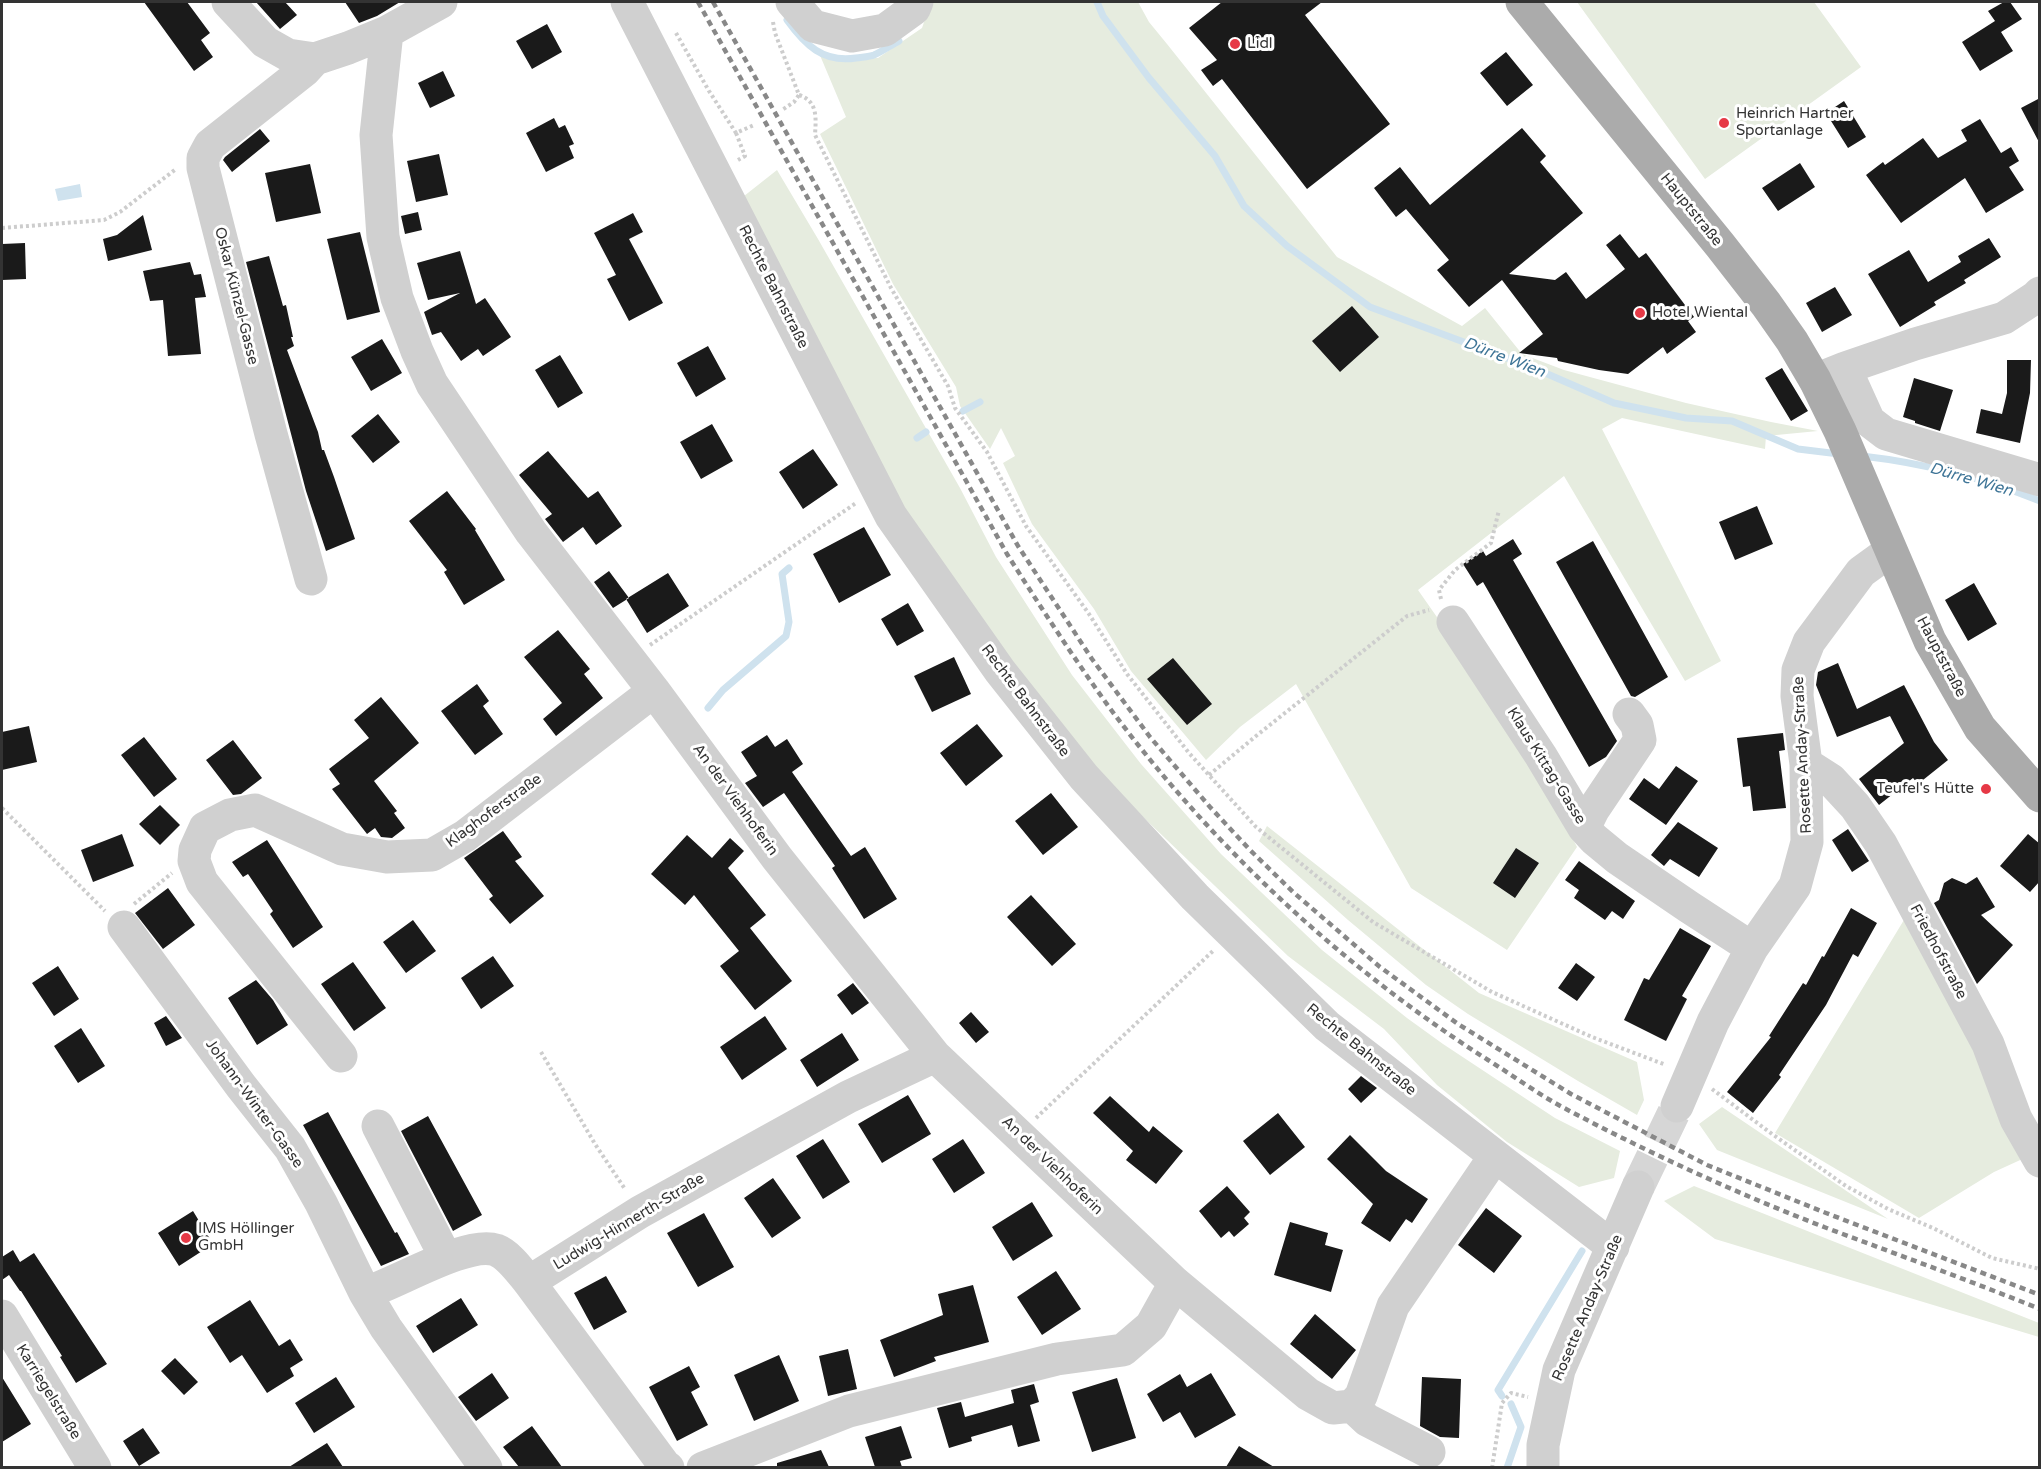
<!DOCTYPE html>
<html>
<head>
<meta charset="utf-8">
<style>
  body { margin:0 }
  #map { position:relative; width:2041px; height:1469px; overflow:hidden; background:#fff; font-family:"Varela Round",sans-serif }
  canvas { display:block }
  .frame { position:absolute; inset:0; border:3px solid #333; pointer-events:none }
</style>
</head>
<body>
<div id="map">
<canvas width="2041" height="1469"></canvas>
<div class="frame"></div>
</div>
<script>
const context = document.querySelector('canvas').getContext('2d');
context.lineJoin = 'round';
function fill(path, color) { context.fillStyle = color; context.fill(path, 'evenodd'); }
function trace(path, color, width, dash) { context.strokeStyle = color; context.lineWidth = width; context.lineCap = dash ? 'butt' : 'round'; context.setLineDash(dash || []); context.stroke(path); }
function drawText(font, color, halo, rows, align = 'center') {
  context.font = font + ' "Varela Round",sans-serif'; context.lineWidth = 6; context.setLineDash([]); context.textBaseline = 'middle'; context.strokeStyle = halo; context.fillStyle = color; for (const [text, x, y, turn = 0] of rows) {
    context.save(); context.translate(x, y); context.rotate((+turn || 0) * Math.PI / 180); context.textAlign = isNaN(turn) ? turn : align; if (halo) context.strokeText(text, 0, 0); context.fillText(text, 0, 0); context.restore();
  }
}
const green = new Path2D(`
  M931,2H1138L1149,22L1167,44L1337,257L1462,326L1485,308L1522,354L1564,370L1686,403L1771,422L1818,431L1766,436L1765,449L1622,418L1602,429L1721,661L1685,681L1564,476L1418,590L1446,630L1543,780L1577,847L1507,950L1411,888L1296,684L1240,727L1206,760L1131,671L1094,609L1032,524L1003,463L1015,456L1001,428L990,449L960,406L956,387L893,284L820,134L846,117L819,53L851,59L878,58L922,28Z
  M1577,2H1814L1861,67L1705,179Z
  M777,170L818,239L960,488L996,557L1072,675L1141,764L1221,854L1322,950L1407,1018L1443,1044L1555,1118L1620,1151L1614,1178L1579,1187L1507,1142L1437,1085L1384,1029L1288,956L1093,769L1007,661L903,508L739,200Z
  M1267,826L1479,993L1637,1062L1644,1100L1637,1115L1578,1081L1468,1014L1426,985L1348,920L1259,841Z
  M1913,905L2029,1156L1994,1172L1919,1218L1775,1133Z
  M1722,1107L1888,1219L1717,1150L1699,1124Z
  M1694,1186L2039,1323V1337L1715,1239L1664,1201Z`);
const water = new Path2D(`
  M80,184L82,197L58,201L55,189Z`);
const stream = new Path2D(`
  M1097,2L1103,16L1149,78L1215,156L1244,206L1287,246L1370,307L1536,369L1614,403L1686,418L1732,421L1798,449L1839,454
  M787,20C805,45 823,63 856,58C862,57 869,57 874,55C883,51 891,45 899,41
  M963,411L980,402
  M917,438L926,432
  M1862,456C1923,463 1983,478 2040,501
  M708,708L723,690L786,636L789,622L782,574L789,568
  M1502,1396L1498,1390L1582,1251
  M1507,1468L1521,1427L1511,1404`);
const building = new Path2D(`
  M144,2H187L210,33L201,40L213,57L194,71Z
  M256,2H285L297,15L280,29Z
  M345,2H400L377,16L359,23Z
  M1222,2H1322L1305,15L1390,124L1307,189L1222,79L1213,86L1201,70L1217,60L1189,28Z
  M2004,2H2010L2022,19L2001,32L2013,51L1980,71L1962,42L1995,21L1988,11Z
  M547,24L562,52L532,69L516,41Z
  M1506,52L1533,85L1507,106L1480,73Z
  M443,71L455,96L430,108L418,83Z
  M2040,98V144L2021,108Z
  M1844,101L1866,137L1848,148L1826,113Z
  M554,118L559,128L565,125L574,144L569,146L574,158L546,172L526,133Z
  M1980,119L2001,153L2011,147L2019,161L2009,167L2024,190L1986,213L1965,178L1901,223L1866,175L1883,162L1885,165L1923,138L1938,158L1967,141L1961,130Z
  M1522,128L1546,156L1540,162L1583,213L1509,274L1555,280L1566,272L1586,299L1625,269L1606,245L1620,234L1639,258L1646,253L1694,317L1688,321L1696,332L1667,354L1663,347L1628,374L1599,370L1558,361L1557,358L1519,353L1543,334L1502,280L1469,307L1437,270L1449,260L1406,209L1396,217L1374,188L1400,167L1430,205Z
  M260,129L270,141L232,172L223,160L225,157Z
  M439,154L448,195L416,202L407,161Z
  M1800,163L1815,187L1778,211L1762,188Z
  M310,164L321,213L276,222L265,173Z
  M418,212L422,230L405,234L401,216Z
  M633,213L643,232L629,239L663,303L629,321L607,279L616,275L594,233Z
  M143,215L152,250L108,261L103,239L117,235Z
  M360,232L380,312L347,320L327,239Z
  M1989,238L2001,257L1964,280L1966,283L1934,302L1936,305L1900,327L1868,274L1909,250L1928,282L1961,262L1958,256Z
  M25,243L26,279L2,280V244Z
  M460,251L476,304L485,298L511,337L483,356L478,349L461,361L441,332L432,335L424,312L460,293L428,300L417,263Z
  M269,256L283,306L286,305L293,337H291L294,346L287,350L318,432L322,450H324L334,477L355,539L326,551L306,491L246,262Z
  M190,262L194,275L201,274L206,297L195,298L201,354L168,356L163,300L150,301L143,271Z
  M1835,287L1852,315L1822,332L1806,303Z
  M1352,306L1379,337L1340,372L1312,341Z
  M382,339L402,373L371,391L351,357Z
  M708,346L726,379L696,397L677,363Z
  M560,355L583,393L558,408L535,370Z
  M2007,360H2031L2030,393L2020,443L1976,433L1981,409L2002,414L2007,393Z
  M1782,368L1808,411L1791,421L1765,378Z
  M1914,378L1953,390L1940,431L1915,423V421L1903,417Z
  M378,414L400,442L373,463L351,436Z
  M712,424L733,461L701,479L680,442Z
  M813,449L838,485L803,509L779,472Z
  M548,451L588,498L598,491L622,526L596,545L583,527L563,542L545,519L552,514L519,475Z
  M447,491L476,529L475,530L505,580L464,605L444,572L447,570L409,521Z
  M1757,506L1773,544L1735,560L1719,522Z
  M864,527L891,575L839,603L813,554Z
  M1513,539L1522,554L1513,560L1617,741L1606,757L1589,767L1483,582L1477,586L1463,564L1483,551L1486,556Z
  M1593,541L1668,677L1635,697L1631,696L1556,562Z
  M609,571L629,598L613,608L594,582Z
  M668,573L689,606L647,633L626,599Z
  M1974,583L1997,624L1968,641L1945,600Z
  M908,603L924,631L897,646L881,619Z
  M558,630L590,669L584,674L603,698L556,736L543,719L562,703L524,657Z
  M954,657L971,694L932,712L914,676Z
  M1173,658L1212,704L1187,725L1147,679Z
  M1838,663L1857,709L1904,685L1934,742L1948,760L1918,784L1913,778L1879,805L1859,779L1904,743L1890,716L1837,737L1816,685L1818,672Z
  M477,684L489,701L483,706L503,734L475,755L441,711Z
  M381,697L419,743L374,781L397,811L394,813L405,828L392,838L381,837L375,828L367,834L332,789L340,784L329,769L369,738L354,720Z
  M977,724L1003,756L966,786L940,753Z
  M29,726L37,762L2,770V732Z
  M1783,733L1785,750L1779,751L1786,808L1753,811L1750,786L1743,787L1737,738Z
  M767,735L775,747L787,739L803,764L792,772L851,856L865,847L897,899L864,919L832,868L835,866L784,793L763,807L745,783L757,776L741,752Z
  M144,737L177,779L154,797L121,755Z
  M233,740L262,778L241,794L233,795L206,760Z
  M1676,766L1698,781L1666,825L1629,799L1644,778L1659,789Z
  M1051,793L1078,827L1043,855L1015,821Z
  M160,805L180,825L160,845L139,824Z
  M1678,822L1718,848L1699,877L1670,859L1664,866L1651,855Z
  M1848,829L1869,861L1852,872L1832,840Z
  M503,831L522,857L515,861L544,896L510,924L489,899L493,896L464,858Z
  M122,834L134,866L93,882L81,850Z
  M2028,834L2040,844V881L2030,892L2000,866Z
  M687,835L712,858L730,838L744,851L728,868L766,915L750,928L792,981L755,1010L720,966L739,951L694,895L685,905L651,874Z
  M267,840L323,927L293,948L270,914L273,911L248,874L243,877L232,862Z
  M1516,848L1539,863L1515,898L1493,883Z
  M1579,861L1635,901L1623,919L1612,911L1605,920L1574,898L1579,890L1565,880Z
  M1977,877L1995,907L1981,915L2013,945L1977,984L1934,903L1939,900L1944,883L1952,878L1966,884Z
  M168,888L195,925L163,949L135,913Z
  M1031,895L1076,944L1052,966L1007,917Z
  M1851,908L1877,923L1858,957L1853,954L1826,1005L1779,1075L1781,1077L1753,1113L1727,1092L1771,1037L1769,1036L1803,983L1806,985L1822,956L1824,957Z
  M413,920L436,951L406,973L383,942Z
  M1680,928L1711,946L1682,996L1687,999L1666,1041L1624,1020L1644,978L1649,980Z
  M493,956L514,986L481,1009L461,978Z
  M353,962L386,1008L354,1031L321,984Z
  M1576,963L1595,977L1577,1001L1558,988Z
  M58,966L79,999L54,1016L32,983Z
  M256,980L273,1000L288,1025L257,1045L228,998Z
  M853,983L869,1003L852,1015L837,995Z
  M971,1012L989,1032L976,1043L959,1023Z
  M166,1016L182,1038L166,1046L154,1023Z
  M765,1016L787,1049L742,1080L720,1047Z
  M81,1028L105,1066L78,1083L54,1046Z
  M842,1033L859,1060L817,1087L800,1060Z
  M1361,1076L1377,1088L1361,1103L1348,1089Z
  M908,1095L931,1134L882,1163L858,1124Z
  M1110,1096L1149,1132L1153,1126L1183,1151L1156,1184L1126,1160L1133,1151L1093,1113Z
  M328,1112L395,1233L397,1232L409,1254L381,1266L303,1125Z
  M1278,1113L1305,1147L1270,1175L1243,1141Z
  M428,1116L482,1215L453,1231L401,1131Z
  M1350,1135L1386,1171L1428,1199L1412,1223L1406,1219L1390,1242L1361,1223L1373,1204L1327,1159Z
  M823,1139L850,1182L823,1199L796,1156Z
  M963,1139L985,1173L954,1193L932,1159Z
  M773,1178L801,1218L772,1238L744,1198Z
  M1227,1186L1250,1212L1244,1218L1249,1224L1234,1237L1229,1231L1221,1238L1199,1211Z
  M1032,1202L1053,1236L1013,1261L992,1227Z
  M1486,1208L1522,1236L1494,1273L1458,1245Z
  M193,1211L213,1244L179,1266L158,1233Z
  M704,1213L734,1267L698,1287L667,1233Z
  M1290,1222L1328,1233L1325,1245L1343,1250L1331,1292L1274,1275Z
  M13,1250L20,1262L34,1253L107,1364L76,1383L60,1357L62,1356L21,1291H20L9,1275L2,1280V1257Z
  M1056,1271L1081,1309L1042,1335L1017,1297Z
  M606,1276L627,1312L594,1330L574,1293Z
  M973,1285L989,1342L934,1357L936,1361L894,1377L880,1340L943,1315L938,1294Z
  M461,1298L478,1325L433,1353L416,1326Z
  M250,1300L279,1346L290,1339L303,1360L290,1368L294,1376L267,1393L242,1355L230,1363L207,1327Z
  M1315,1314L1356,1350L1332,1379L1290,1344Z
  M848,1349L857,1389L828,1396L819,1356Z
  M779,1355L799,1401L754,1421L734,1375Z
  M175,1358L198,1382L184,1395L161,1371Z
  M689,1366L700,1387L691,1392L708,1425L677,1441L649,1387Z
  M492,1373L509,1398L476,1421L458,1397Z
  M1211,1373L1236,1415L1195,1438L1180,1412L1163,1422L1147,1394L1180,1374L1187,1387Z
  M2,1377L31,1424L2,1442Z
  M336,1377L355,1407L314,1433L295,1403Z
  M1422,1377L1461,1379L1459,1438L1440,1437L1420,1426Z
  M1117,1378L1136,1438L1092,1452L1072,1392Z
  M1034,1384L1039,1402L1030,1405L1040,1441L1018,1447L1012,1425L971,1437L972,1441L949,1448L937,1408L961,1402L965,1417L1014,1403L1011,1390Z
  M532,1426L562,1467H519L503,1447Z
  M901,1426L912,1458L900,1461L902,1467H875L865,1437Z
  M143,1428L160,1453L139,1466L123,1441Z
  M327,1443L343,1467H289Z
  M1239,1446L1274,1467H1226Z
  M821,1450L829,1467H777V1463Z`);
const minorTunnel = new Path2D(`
  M1638,1187L1677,1106`);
const path = new Path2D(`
  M773,22L775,33L799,95L794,102L782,110
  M676,33L709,91L736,133L754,125
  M799,95C818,101 816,118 815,135L891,288L948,386L955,408L987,452L1026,526L1089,614L1127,674L1189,753L1256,827L1373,922L1492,992L1592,1037L1666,1065
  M736,133L745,156L738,160
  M2,228L104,220L120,212L176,169
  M1441,599L1439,590L1455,570L1491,543L1499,510
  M650,645L856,503
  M1209,775L1256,736L1407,616L1429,610
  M2,808L105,911
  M134,904L172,873
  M541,1052L595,1144L625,1189
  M1712,1089L1772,1134L1846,1186L1888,1209L1933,1228L1992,1258L2040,1269
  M1036,1118L1214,950
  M1492,1468L1502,1403L1511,1393L1528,1397`);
const minor = new Path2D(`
  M228,2L265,42L288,55L315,59L348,48L387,32L441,2
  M627,2L891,516L1000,671L1084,777L1195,897L1327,1026L1613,1247
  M792,2L813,26L852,36L885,30L914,9L917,2
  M387,32L376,135L383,237L397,298L417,351L432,384L531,532L654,691L777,858L935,1056L1175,1283L1308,1394L1333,1408L1352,1406L1361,1396L1393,1306L1495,1156
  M1845,368L1869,421L1886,434L2040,480
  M1815,380L1845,368L1915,344L2004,318L2036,297L2040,293
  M311,579L271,434L203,168V158L210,145L305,70L315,59
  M1453,622L1541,756L1584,828L1594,839L1617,858L1689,907L1752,948
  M1806,764L1831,780L1855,806L1881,844L1988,1044L2016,1119L2040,1161
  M1584,828L1593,810L1640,740L1637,725L1629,714
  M124,927L241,1086L290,1148L321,1203L365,1293C396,1284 467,1240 496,1250C509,1255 520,1271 529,1282
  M341,1056L202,882L194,861L195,850L205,828L230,815L255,810L342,849L387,857L432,855L465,836L654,691
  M1677,1106L1713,1022L1752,948L1795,886L1807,842L1806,764L1797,696L1798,670L1809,642L1861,572L1890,551
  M378,1126L446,1258
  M365,1293L386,1328L486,1468
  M2,1316L95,1468
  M1352,1406L1367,1420L1429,1452
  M668,1468L665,1466L529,1282L640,1212L848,1097L935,1056
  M703,1468L849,1411L1057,1359L1123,1350L1151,1326L1175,1283
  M1543,1468V1445L1559,1370L1638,1187`);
const major = new Path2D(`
  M1522,2L1720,245L1766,304L1792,341L1815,380L1840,431L1930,641L1980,728L2040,796`);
const rail = new Path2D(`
  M698,2L1007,554C1040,606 1073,657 1109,707C1212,846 1342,967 1488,1060C1514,1076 1539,1095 1566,1109C1649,1153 1736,1193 1824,1227C1896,1254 1968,1280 2040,1309
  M713,2L1018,546L1092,659L1150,737L1210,807L1250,850L1293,892L1380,967L1458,1024L1571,1094L1707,1165L1826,1213L2040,1295`);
const markers = [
  [1235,44,6,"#e63946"],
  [1724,123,6,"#e63946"],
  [1640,313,6,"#e63946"],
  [1986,789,6,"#e63946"],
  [186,1238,6,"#e63946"]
];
const poiNames = [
  ["Lidl",1247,44],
  ["Heinrich Hartner",1736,114],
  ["Sportanlage",1736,131],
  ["Hotel Wiental",1652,313],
  ["Teufel's Hütte",1974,789,"right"],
  ["IMS Höllinger",198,1229],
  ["GmbH",198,1246]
];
const streetNames = [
  ["Hauptstraße",1691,210,51],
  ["Rechte Bahnstraße",773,287,63],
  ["Oskar Künzel-Gasse",236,296,76],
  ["Hauptstraße",1941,657,62],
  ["Rechte Bahnstraße",1025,701,53],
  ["Rosette Anday-Straße",1803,755,-93],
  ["Klaus Kittag-Gasse",1546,766,58],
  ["An der Viehhoferin",735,800,54],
  ["Klaghoferstraße",494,811,-36],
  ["Friedhofstraße",1938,952,62],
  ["Rechte Bahnstraße",1361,1050,39],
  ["Johann-Winter-Gasse",254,1104,54],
  ["An der Viehhoferin",1052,1166,44],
  ["Ludwig-Hinnerth-Straße",629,1222,-31],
  ["Rosette Anday-Straße",1588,1308,-67],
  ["Karriegelstraße",48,1392,58]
];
const waterNames = [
  ["Dürre Wien",1504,358,21],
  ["Dürre Wien",1971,480,16]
];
fill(green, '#e6ecdf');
fill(water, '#cfe2ee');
trace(stream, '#cfe2ee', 7);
fill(building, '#1a1a1a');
trace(minorTunnel, '#d6d6d6', 33, [33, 16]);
trace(path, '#cdcdcd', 4, [3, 3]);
trace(minor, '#d0d0d0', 33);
trace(major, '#ababab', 33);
trace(rail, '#888', 4.5, [6, 4.5]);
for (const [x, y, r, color] of markers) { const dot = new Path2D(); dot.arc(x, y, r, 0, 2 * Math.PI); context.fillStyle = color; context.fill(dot); trace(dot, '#fff', 2); }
drawText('15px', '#333', '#fff', poiNames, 'left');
drawText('15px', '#333', '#fff', streetNames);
drawText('italic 16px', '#3f7597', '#fff', waterNames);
</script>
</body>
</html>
